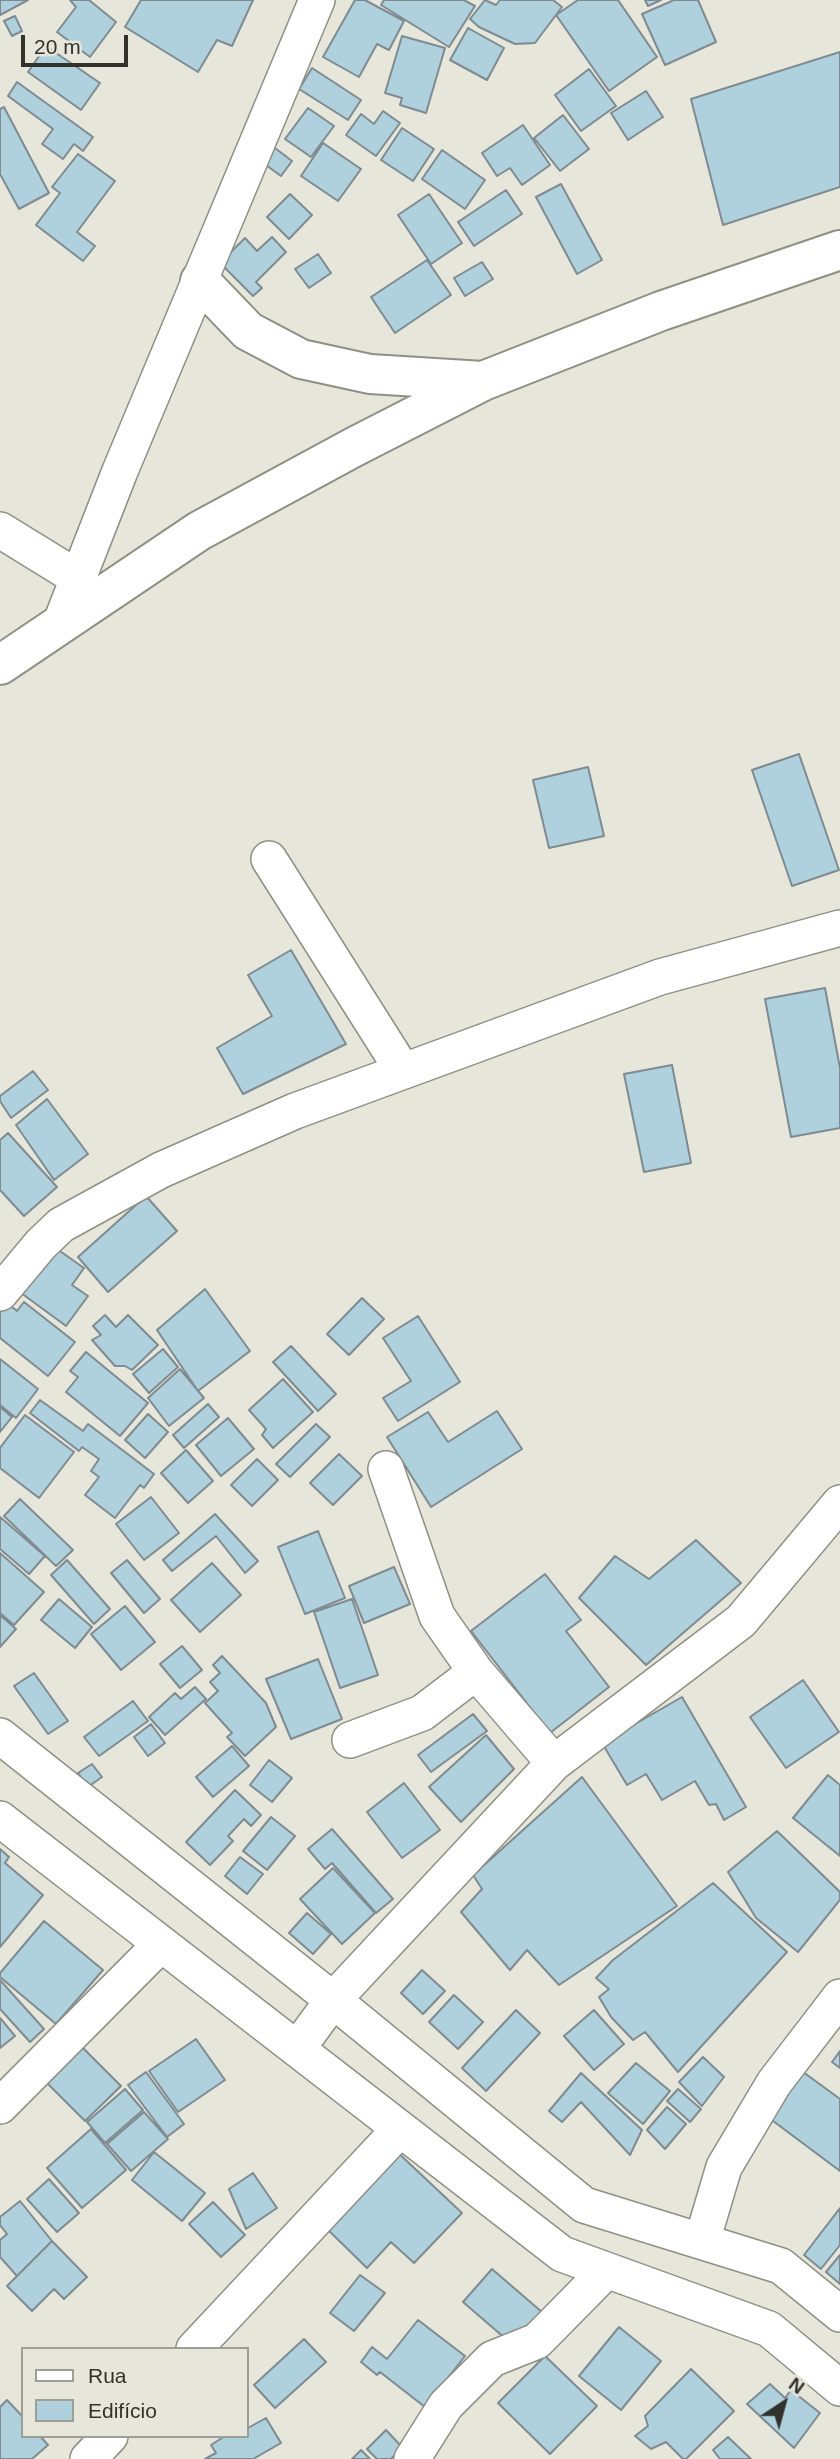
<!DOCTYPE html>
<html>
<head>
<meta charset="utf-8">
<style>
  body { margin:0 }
  #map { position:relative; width:840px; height:2459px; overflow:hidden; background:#e7e6db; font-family:Helvetica,sans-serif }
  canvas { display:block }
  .legend { position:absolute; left:21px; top:2347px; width:228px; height:91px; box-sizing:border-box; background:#e7e6db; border:2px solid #9f9e95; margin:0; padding:9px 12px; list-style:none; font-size:21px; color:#32322d }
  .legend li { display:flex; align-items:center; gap:14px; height:35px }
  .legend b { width:35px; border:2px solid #9f9e95 }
  .north { position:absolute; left:749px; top:2368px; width:70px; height:70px; -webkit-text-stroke:5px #e7e6db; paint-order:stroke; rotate:36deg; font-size:19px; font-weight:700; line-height:28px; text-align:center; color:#32322d }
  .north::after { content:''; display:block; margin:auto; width:24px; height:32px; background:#32322d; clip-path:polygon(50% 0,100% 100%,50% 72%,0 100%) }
  .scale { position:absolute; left:21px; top:35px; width:107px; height:32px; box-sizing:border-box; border:4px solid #32322d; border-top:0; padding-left:9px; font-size:21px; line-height:24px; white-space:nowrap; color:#32322d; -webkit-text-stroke:5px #e7e6db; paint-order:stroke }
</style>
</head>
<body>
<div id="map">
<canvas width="840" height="2459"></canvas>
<ul class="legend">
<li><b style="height:9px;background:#fff"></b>Rua</li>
<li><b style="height:19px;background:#afd0dd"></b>Edifício</li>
</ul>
<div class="north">N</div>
<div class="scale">20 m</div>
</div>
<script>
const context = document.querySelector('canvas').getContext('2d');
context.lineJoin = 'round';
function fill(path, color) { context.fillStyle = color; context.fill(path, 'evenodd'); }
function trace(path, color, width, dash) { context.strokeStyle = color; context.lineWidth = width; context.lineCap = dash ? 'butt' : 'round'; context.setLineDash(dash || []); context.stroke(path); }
const building = new Path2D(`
  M0,0H28L0,15Z
  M70,0H89L116,22L90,57L57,32L76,7Z
  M141,0H253L232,46L217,40L198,72L125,27Z
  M355,0H365L404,21L389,50L377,44L359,77L323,57Z
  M384,0H464L475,6L449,47L381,5Z
  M485,0L496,5L500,0H553L562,7L535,43L515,44L479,27L470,19Z
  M578,0H618L657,57L609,91L556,15Z
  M645,0H661L648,6Z
  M674,0H698L716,42L665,65L642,14Z
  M15,16L22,31L12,36L4,21Z
  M468,28L504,48L487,80L450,60Z
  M402,36L445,48L426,113L400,105L402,98L385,93Z
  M46,46L100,83L81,110L28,72Z
  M840,52V187L723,225L691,99Z
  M312,68L361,100L348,120L299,89Z
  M589,69L616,106L581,131L555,95Z
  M17,82L93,137L83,151L74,144L63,159L42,144L53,129L8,96Z
  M646,91L663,117L628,140L611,113Z
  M4,107L49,193L19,209L0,174V109Z
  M308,108L334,126L311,157L285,139Z
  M383,111L400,123L376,156L346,135L361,114L374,124Z
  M563,115L589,149L560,171L534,138Z
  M523,125L550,165L522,185L510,168L497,176L482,153Z
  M402,128L434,149L413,181L381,160Z
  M323,143L361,169L338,201L301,176Z
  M271,145L292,161L281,176L259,160Z
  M442,150L485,180L465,209L422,179Z
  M78,154L115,181L77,232L95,246L83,261L36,225L60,193L52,187Z
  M561,184L602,260L577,274L536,197Z
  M506,190L522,214L474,246L458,222Z
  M290,194L312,215L289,239L267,217Z
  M429,194L462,243L431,264L398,215Z
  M272,237L286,252L256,282L262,288L253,296L220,263L245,238L257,251Z
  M318,254L331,273L309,288L295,269Z
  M427,260L451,295L395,333L371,297Z
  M482,262L493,279L465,296L454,278Z
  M799,754L839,870L792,886L752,770Z
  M588,767L604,836L549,848L533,780Z
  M291,950L346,1044L243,1094L217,1048L272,1016L248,975Z
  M825,988L840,1068V1128L791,1137L765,999Z
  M672,1065L691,1163L644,1172L624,1074Z
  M33,1071L48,1090L11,1118L0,1101V1096Z
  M47,1099L88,1154L54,1180L16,1125Z
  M8,1133L57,1187L24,1216L0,1190V1140Z
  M146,1196L177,1231L108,1292L78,1257Z
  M50,1244L84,1268L72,1285L88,1296L66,1326L17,1290Z
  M205,1289L250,1351L198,1391L157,1330Z
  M362,1298L384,1319L349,1355L327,1334Z
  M2,1299L17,1311L24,1302L75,1342L48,1376L0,1338V1302Z
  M105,1315L116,1327L128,1315L158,1345L132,1370L125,1366H115L92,1340L101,1335L93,1326Z
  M418,1316L460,1382L398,1421L383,1398L411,1381L383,1338Z
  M291,1346L336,1394L318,1411L273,1362Z
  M163,1349L178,1367L149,1393L133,1374Z
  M86,1352L148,1403L120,1436L66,1392L78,1377L70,1371Z
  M0,1359L38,1389L16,1418L0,1405Z
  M180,1369L204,1398L169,1426L148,1398Z
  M283,1379L313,1412L273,1448L262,1435L266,1429L249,1410Z
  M40,1400L83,1431L88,1424L154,1474L144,1488L140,1485L115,1518L85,1495L99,1477L91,1471L99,1459L82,1447L79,1451L30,1413Z
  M208,1404L219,1417L184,1448L173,1435Z
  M0,1407L12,1417L0,1432Z
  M497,1411L522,1449L431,1507L387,1437L428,1412L448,1442Z
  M148,1414L168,1432L145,1458L125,1440Z
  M25,1415L74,1452L39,1498L0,1468V1448Z
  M228,1418L254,1449L221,1476L196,1445Z
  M316,1424L330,1437L290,1477L276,1464Z
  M186,1450L213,1481L188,1503L161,1473Z
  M339,1454L362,1476L333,1505L310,1483Z
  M257,1459L278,1480L252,1506L231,1485Z
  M151,1497L179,1533L144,1560L116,1524Z
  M20,1499L73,1550L56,1566L4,1516Z
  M215,1514L258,1561L245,1573L216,1536L172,1571L163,1560Z
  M0,1517L45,1556L29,1574L0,1549Z
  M318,1531L345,1598L305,1614L278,1547Z
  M696,1540L741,1583L646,1665L579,1598L615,1556L649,1579Z
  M0,1553L44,1592L14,1625L0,1613Z
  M67,1560L110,1609L94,1624L51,1575Z
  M127,1560L160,1599L144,1613L111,1573Z
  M212,1563L241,1595L200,1632L171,1600Z
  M394,1567L410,1604L364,1623L349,1586Z
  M545,1574L581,1620L566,1631L609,1687L550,1733L471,1631Z
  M59,1599L92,1627L75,1648L41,1620Z
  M352,1599L378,1675L340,1688L314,1612Z
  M125,1606L155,1642L121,1670L91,1634Z
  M0,1615L16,1629L0,1647Z
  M182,1646L202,1670L180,1688L160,1664Z
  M222,1656L266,1703L276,1727L245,1756L227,1737L232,1733L205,1703L218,1691L210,1682L220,1673L213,1665Z
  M318,1659L342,1719L291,1739L266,1679Z
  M34,1673L68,1721L48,1734L14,1686Z
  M803,1680L839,1732L786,1768L750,1717Z
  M195,1687L206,1699L165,1735L149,1717L175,1693L181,1699Z
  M682,1697L746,1807L724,1820L716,1804L709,1805L695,1781L662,1800L646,1774L627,1785L602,1743Z
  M133,1701L148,1721L99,1756L84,1737Z
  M473,1714L487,1731L431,1772L418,1755Z
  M151,1724L165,1743L148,1756L134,1737Z
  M486,1735L514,1769L461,1822L429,1787Z
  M232,1746L249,1766L213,1797L196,1777Z
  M269,1760L292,1778L272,1802L250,1785Z
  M92,1764L102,1777L88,1787L78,1773Z
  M828,1775L840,1785V1856L793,1818Z
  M582,1777L677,1906L559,1985L527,1950L510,1970L461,1912L482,1889L473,1875Z
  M404,1783L440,1830L402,1858L367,1812Z
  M235,1790L261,1815L251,1826L244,1819L228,1836L233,1841L210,1865L186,1842Z
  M271,1817L295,1836L267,1870L243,1851Z
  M332,1829L393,1899L376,1913L332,1863L325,1869L308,1849Z
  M777,1831L840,1892V1900L798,1952L756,1918L728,1872Z
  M0,1849L9,1857L5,1863L43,1895L0,1947Z
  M240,1857L263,1874L247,1894L225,1876Z
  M333,1868L375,1913L342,1944L300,1899Z
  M713,1883L787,1952L678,2072L645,2032L633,2040L611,2017L599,1997L609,1989L596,1978L613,1960Z
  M307,1913L331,1934L313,1954L289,1933Z
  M44,1921L103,1970L56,2024L0,1977V1973Z
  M422,1970L445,1991L423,2014L401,1993Z
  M0,1980L44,2029L30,2042L0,2009Z
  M454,1995L483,2022L458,2049L429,2022Z
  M516,2010L540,2033L486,2091L462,2068Z
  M594,2010L624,2044L594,2070L564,2036Z
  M0,2018L15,2036L0,2048Z
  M196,2039L225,2080L178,2112L149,2071Z
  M80,2045L121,2086L85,2121L45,2081Z
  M840,2051V2068L832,2062Z
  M703,2057L724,2077L702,2106L679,2082Z
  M636,2063L670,2091L643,2124L608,2093Z
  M799,2069L840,2099V2171L765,2115Z
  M146,2072L184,2124L167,2137L128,2085Z
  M581,2073L642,2130L630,2155L581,2102L562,2122L549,2111Z
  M125,2089L143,2110L105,2143L87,2122Z
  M678,2089L701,2109L690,2122L667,2101Z
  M667,2107L686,2124L665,2149L647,2130Z
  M144,2112L168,2139L131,2171L107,2144Z
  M91,2129L126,2170L82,2208L47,2168Z
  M394,2149L462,2213L414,2263L391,2242L367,2268L321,2223Z
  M154,2152L205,2193L182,2221L132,2180Z
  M253,2173L277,2208L246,2229L229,2189Z
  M49,2179L79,2213L57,2232L27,2199Z
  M20,2201L52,2241L17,2276L0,2257V2240L7,2234L0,2225V2217Z
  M213,2202L245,2235L221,2257L189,2224Z
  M840,2208V2245L821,2269L804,2255Z
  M52,2241L87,2277L64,2299L54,2289L32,2311L7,2286Z
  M840,2255V2284L826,2272Z
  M492,2269L543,2313L514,2346L463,2302Z
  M360,2275L385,2293L354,2331L330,2313Z
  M418,2320L465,2356L425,2407L380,2372L377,2375L361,2362L372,2347L387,2359Z
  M619,2327L661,2361L621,2410L579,2376Z
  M304,2339L326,2362L275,2408L254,2385Z
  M545,2356L597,2406L550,2454L498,2403Z
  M691,2369L734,2411L686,2459H683L666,2442L651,2449L635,2436L648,2426L645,2416Z
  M770,2384L785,2398L791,2390L820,2413L794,2448L747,2404Z
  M7,2400L23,2417V2436H40L48,2445L32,2459H0V2407Z
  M266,2418L281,2443L253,2459H205L216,2453L211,2445L225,2436H247V2426L248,2428Z
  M386,2430L402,2447L391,2459H377L367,2449Z
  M728,2437L751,2459H720L713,2450Z
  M361,2450L370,2459H352Z`);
const street = new Path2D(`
  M0,530L78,578
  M61,622L120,471L317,0
  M269,859L403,1071
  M0,1293L41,1244L61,1225L161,1170L295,1111L660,977L840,928
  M386,1469L437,1616L476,1672L554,1763
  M0,1736L333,2000L584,2205L781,2266L840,2314
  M350,1740L422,1713L476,1672
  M0,1819L562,2254L769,2329L840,2388
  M297,2049L333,2000L554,1763L741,1621L840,1503
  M0,2106L161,1944
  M702,2241L724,2167L774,2083L840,1997
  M194,2349L400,2129
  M88,2459L110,2436
  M412,2459L446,2405L492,2359L537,2341L606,2271`);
const secondary = new Path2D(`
  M200,281L248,331L301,359L370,374L483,381
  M0,665L199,531L354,447L483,381L661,311L840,250`);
fill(building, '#afd0dd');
trace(building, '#7f8b90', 2);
trace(street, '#8f8f84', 38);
trace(secondary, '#8f8f84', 42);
trace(street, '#fff', 35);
trace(secondary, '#fff', 38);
</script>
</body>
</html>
